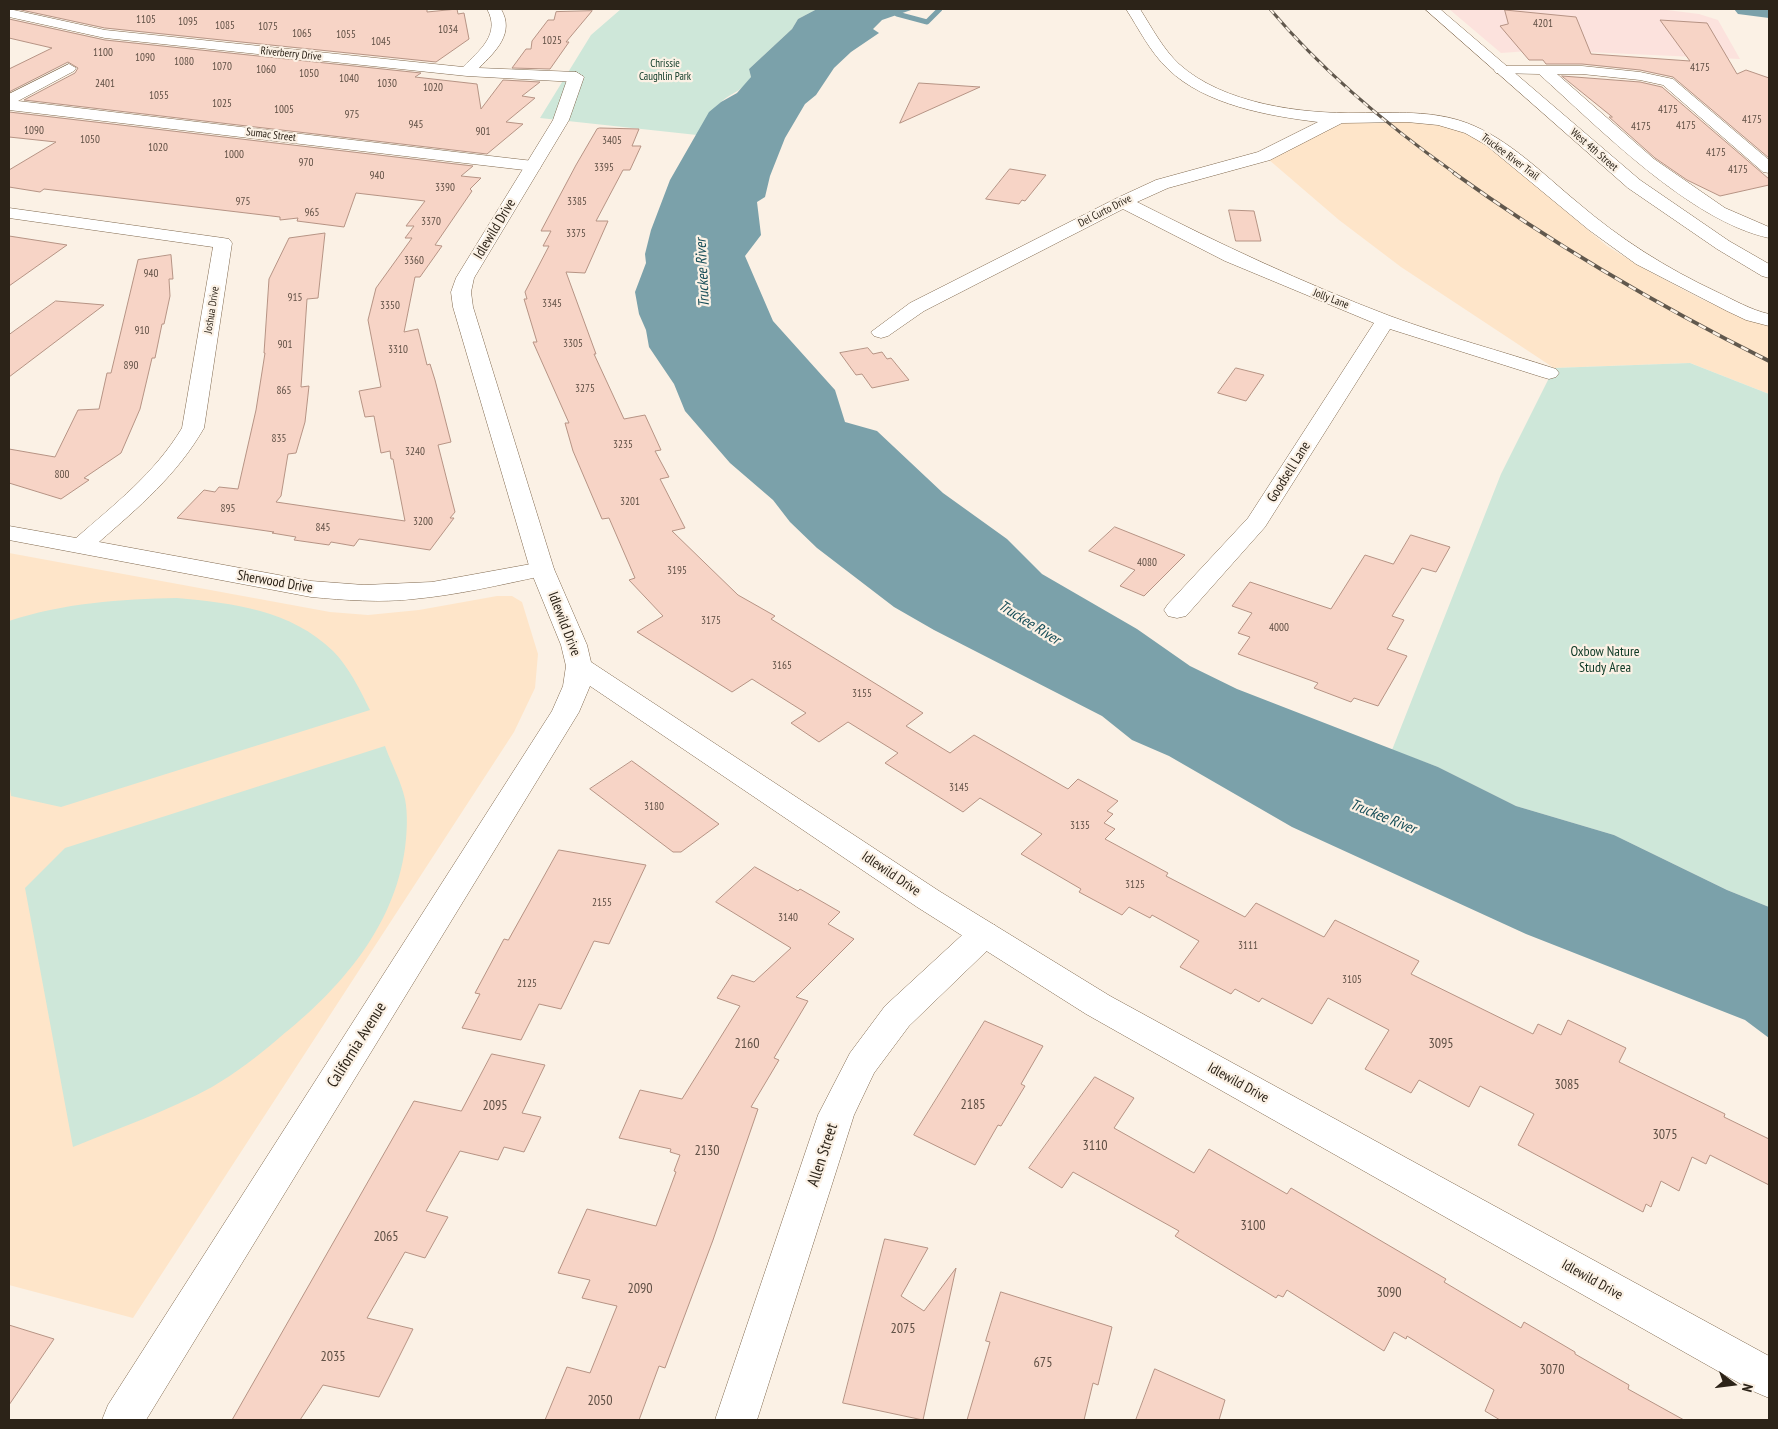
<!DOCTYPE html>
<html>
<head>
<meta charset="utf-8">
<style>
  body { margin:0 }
  #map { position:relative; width:1778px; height:1429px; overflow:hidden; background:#fbf1e5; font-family:"PT Sans Narrow",sans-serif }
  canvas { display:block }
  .frame { position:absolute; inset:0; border:10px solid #2c2318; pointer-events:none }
  .north { position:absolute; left:1708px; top:1359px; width:50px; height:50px; -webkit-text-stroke:4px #fbf1e5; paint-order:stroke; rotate:105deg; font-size:14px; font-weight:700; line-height:20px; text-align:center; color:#2c2318 }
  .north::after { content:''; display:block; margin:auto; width:18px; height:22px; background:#2c2318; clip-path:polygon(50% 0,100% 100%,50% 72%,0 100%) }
</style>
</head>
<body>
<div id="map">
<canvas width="1778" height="1429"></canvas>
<div class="frame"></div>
<div class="north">N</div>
</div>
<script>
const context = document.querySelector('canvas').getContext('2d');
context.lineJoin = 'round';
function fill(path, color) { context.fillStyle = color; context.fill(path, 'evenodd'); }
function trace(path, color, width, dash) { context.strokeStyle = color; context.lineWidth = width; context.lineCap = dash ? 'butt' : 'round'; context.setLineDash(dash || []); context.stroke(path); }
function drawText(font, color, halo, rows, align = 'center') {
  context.font = font + ' "PT Sans Narrow",sans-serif'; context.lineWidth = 4.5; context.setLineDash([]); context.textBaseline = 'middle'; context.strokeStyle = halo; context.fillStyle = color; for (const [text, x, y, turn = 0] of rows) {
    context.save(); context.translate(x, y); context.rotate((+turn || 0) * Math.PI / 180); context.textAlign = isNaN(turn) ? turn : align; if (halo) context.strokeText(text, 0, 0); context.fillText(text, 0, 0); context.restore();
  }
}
const commercial = new Path2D(`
  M1449,9H1659L1699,14L1718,20L1740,59L1543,50L1501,53Z`);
const built = new Path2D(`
  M1425,121L1467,133L1489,146L1607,246L1641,267L1701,299L1744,317L1769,325V394L1690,363L1554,368L1401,267L1339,220L1268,159L1330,128L1347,122Z
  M9,553L330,612L368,615L419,610L497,596H512L522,602L538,654L535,688L514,732L133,1318L9,1285Z`);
const green = new Path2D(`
  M621,9H817L798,19L792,29L749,69L751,77C742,92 732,92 721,102C711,110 704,124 697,135L540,118L591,35Z
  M1690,363L1769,394V907L1727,890L1614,835L1516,806L1438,767L1392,750L1501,474L1554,368Z
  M177,598C233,603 291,610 333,651C349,667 360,690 370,710L61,807L11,796L9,782V621C63,603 121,599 177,598Z
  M385,746C391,763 401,781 405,799C408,814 407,833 405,848C394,928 340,989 279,1038C258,1056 236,1073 212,1087C168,1111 119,1128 73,1147L25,888L65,848Z`);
const water = new Path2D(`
  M817,9H914L882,20L873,29L879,33L851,52L834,68L816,95L805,104L785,138L770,176L765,197L757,202L761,235L745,256L773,321L835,390L845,422L877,431L943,493L1007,539L1042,574L1137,629L1190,666L1237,689L1438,767L1516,806L1614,835L1727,890L1769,907V1038L1745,1020L1526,934L1292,827L1169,756L1132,740L1102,716L934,630L894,607L817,548L790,522L773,500L730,463L685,411L674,384L649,347L646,330L639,314L635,292L646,263L645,254L651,230L670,180L709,112L721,102L737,93L751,77L749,69L792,29L798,19Z
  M1734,9H1769V18L1738,14Z`);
const stream = new Path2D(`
  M897,14L927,22L940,9`);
const building = new Path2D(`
  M17,9H427V12L457,9L458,14L464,13L469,39L436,62L105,28Z
  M1505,10L1576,17L1591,54L1690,61L1660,20L1707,23L1737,74L1746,70L1769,78V158L1673,77L1640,70L1582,64H1546L1543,60H1529L1500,26L1508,24Z
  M592,11L566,42H569L550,69L512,68L526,49H531L532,41L548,20H554L556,12Z
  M9,19L105,40L421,73L415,77L477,84L481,109L503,80L540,82L522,96L535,98L506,122L523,124L487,154L24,100L75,73L78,68L68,62L9,92V69L52,48L9,38Z
  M1562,76L1640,82L1662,87L1769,179V185L1720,196L1687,180L1655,158L1609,117H1612Z
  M919,83L980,87L900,123Z
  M9,112L473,166L461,176L481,178L470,189L472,191L435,245L442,246L420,277H415L404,332L418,329L427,365L430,364L435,380L451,442L438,445L455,512L450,518H454L430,550L359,539L354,546L331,542L329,545L294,540L296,537L272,533L274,532L177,518L204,490L215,492L219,487L238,489L256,410L265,353H264L269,279L289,238L325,233L318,298L307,299L301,387L309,386L305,422L296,453L288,454L281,496L276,502L405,521L393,459H391L390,451L381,453L374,416L365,417L359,391L381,387L368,320L376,288L412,238H405L414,226H406L425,201L356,193L344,227L297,221L298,218L280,220V217L44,189L40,192L9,187V170L56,142L9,137Z
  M600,128L639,129L632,146H641L630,170H623L596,221H608L585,273L566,272L596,354H594L624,419L645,415L661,450L655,451L669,477L660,479L685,528L672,531L738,595L775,616L771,619L923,713L906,726L950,753L974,735L1068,789L1078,779L1118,801L1107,811L1113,814L1104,823L1115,829L1105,839L1168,873L1166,876L1245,917L1256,903L1324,937L1335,920L1419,961L1411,974L1533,1034L1538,1024L1561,1035L1568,1020L1626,1048L1619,1062L1725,1114L1724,1117L1769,1139V1185L1710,1155L1706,1164L1692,1157L1679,1191L1661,1181L1651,1207L1646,1204L1643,1212L1518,1145L1534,1114L1480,1086L1469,1107L1419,1080L1411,1093L1365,1069L1389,1030L1328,998L1312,1024L1262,998L1259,1002L1235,989L1231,994L1180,967L1199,941L1152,915L1150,918L1129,907L1122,915L1079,892L1081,889L1021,854L1042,834L980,798L963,812L885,763L898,753L848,722L819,742L791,723L806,713L752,679L732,692L637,632L663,616L629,580L635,578L609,518L602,519L573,451L565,423H569L533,342H537L524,299H527L525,292L549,246H543L551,231H541L576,165L597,129Z
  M1010,169L1046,175L1025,201L1022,200L1019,204L986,199Z
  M1229,210L1254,211L1261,241H1236Z
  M9,236L67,245L9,286Z
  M171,255L173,279H169L170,296L164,324H162L155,358H152L140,409L121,453L84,478L89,480L61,499L9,483V449L55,457L78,410L99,409L107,373H111L138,260Z
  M56,301L104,305L9,377V335Z
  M868,348L873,354L882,352L887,359L891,358L909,380L872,388L862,374L856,375L840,353Z
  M1236,368L1264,375L1246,401L1218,393Z
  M1115,527L1185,555L1144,596L1120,586L1135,570L1089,551Z
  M1411,535L1450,547L1436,572L1422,568L1392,616L1404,620L1387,649L1407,656L1378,706L1354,698L1351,702L1314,688L1318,683L1238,654L1250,637L1238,633L1252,613L1232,606L1250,582L1331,609L1365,555L1393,564Z
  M632,761L719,824L681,852H673L590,789Z
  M559,850L646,865L609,944L594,941L561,1009L539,1004L521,1040L462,1028L480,994L475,993L504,939L508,940Z
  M755,867L798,891L800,889L840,912L828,924L854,939L796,997L808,1001L774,1058L779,1060L751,1107L758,1109L713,1240L665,1368L659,1366L639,1420H545L567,1367L590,1373L617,1306L582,1298L590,1280L558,1273L587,1209L656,1226L676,1172L674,1171L680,1155L670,1152L671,1149L619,1138L640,1090L682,1099L740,1006L717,998L732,975L754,982L791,948L716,902Z
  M985,1021L1043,1046L1021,1084L1025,1086L1001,1126L998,1125L975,1165L914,1135Z
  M492,1054L545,1065L522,1113L541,1117L524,1152L504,1147L498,1160L460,1151L426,1211L448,1217L425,1258L405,1252L367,1318L413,1329L379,1397L323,1385L300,1420H232L414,1101L461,1111Z
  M1095,1077L1134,1098L1114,1128L1194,1173L1209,1149L1287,1194L1291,1188L1446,1279L1444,1282L1521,1328L1524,1322L1575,1352V1354L1629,1385L1628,1389L1684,1420H1500L1485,1411L1494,1390L1407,1336L1406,1339L1394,1332L1384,1351L1287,1290L1283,1297L1278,1295L1276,1298L1175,1236L1179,1231L1073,1172L1062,1188L1029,1168Z
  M885,1239L928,1248L901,1296L924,1311L956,1268L923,1420L843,1403Z
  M1001,1292L1112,1327L1098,1385L1093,1383L1084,1420H967L990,1342L986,1341Z
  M9,1325L54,1339L9,1405Z
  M1155,1369L1225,1400L1219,1420H1136Z`);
const street = new Path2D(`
  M9,9L105,30L463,67C480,50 501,34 487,9H501C515,33 496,51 479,68L576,72L584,77L576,82L467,76L105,38L9,17Z
  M1126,9H1140C1152,28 1163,49 1179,64C1223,104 1302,114 1359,113C1395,113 1432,110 1467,123C1509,139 1543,174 1577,202C1620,239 1666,268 1717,292C1734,300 1751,310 1769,314V326L1746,320L1727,311L1636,264L1589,230L1486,145L1465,133L1438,125L1407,122L1342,123L1270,160L1168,188L1137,202C1220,244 1303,283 1390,316C1444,336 1501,351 1556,369L1559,373L1556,377L1549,379L1542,377L1390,329L1265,527L1186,616L1177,618L1168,616L1164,610L1168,604L1248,518L1374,323L1225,261L1123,209L924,311L888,336L881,338L874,336L871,332L910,303L1117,198L1156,180L1258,152L1318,122C1269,116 1205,105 1168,69C1150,52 1139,29 1126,9Z
  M69,64L76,68L74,71L18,101L533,161L539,162L541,166L539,170L533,171L9,110V94Z
  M1501,66H1582L1640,72L1673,79L1769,160V173L1763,172L1663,85L1640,80L1582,74H1557L1654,159L1725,208L1769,227V238C1690,221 1599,128 1539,74L1496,73L1494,70L1496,67Z
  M9,208L223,238L229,239L232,243L204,428C177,475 139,507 99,542L311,581L364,585L432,582L542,562L551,564L554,569L551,574L542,576C500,585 457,595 414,599C380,603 345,600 311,597L9,540V526L76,538C115,504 155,473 182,428L213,247L9,218Z
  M984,922L995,925L1000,934L995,943L909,1026L874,1073L854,1115L757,1420H715L818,1115L850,1053L885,1006L973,925Z`);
const secondary = new Path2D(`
  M1425,9H1440L1640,180L1729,241L1769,264V278L1762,276L1717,249L1628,188Z
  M576,72L584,77L569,120L474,278L471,292L473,307L554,569L587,645L591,662L939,891L1110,996L1769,1356V1398L1755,1392L1086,1014L917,907L590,686L579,712L146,1420H102L108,1405L552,711L563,686L566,666L561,645L530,569L453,307L451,292L456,278L553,120L568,77Z`);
const railFar1 = new Path2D(`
  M1270,9C1324,73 1388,126 1456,174`);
const rail = new Path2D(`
  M1454,173C1554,245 1659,306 1769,361`);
const numberNames = [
  ["1105",146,20],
  ["1095",188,22],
  ["4201",1543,24],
  ["1085",225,26],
  ["1075",268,27],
  ["1034",448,30],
  ["1065",302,34],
  ["1055",346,35],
  ["1025",552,41],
  ["1045",381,42],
  ["1100",103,53],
  ["1090",145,58],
  ["1080",184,62],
  ["1070",222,67],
  ["4175",1700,68],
  ["1060",266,70],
  ["1050",309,74],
  ["1040",349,79],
  ["2401",105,84],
  ["1030",387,84],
  ["1020",433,88],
  ["1055",159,96],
  ["1025",222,104],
  ["1005",284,110],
  ["4175",1668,110],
  ["975",352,115],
  ["4175",1752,120],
  ["945",416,125],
  ["4175",1686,126],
  ["4175",1641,127],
  ["1090",34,131],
  ["901",483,132],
  ["1050",90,140],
  ["3405",612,141],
  ["1020",158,148],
  ["4175",1716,153],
  ["1000",234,155],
  ["970",306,163],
  ["3395",604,168],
  ["4175",1738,170],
  ["940",377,176],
  ["3390",445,188],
  ["975",243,202],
  ["3385",577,202],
  ["965",312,213],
  ["3370",431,222],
  ["3375",576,234],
  ["3360",414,261],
  ["940",151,274],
  ["915",295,298],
  ["3345",552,304],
  ["3350",390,306],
  ["910",142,331],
  ["3305",573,344],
  ["901",285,345],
  ["3310",398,350],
  ["890",131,366],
  ["3275",585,389],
  ["865",284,391],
  ["835",279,439],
  ["3235",623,445],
  ["3240",415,452],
  ["800",62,475],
  ["3201",630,502],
  ["895",228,509],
  ["3200",423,522],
  ["845",323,528],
  ["4080",1147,563],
  ["3195",677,571],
  ["3175",711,621],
  ["4000",1279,628],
  ["3165",782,666],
  ["3155",862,694],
  ["3145",959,788],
  ["3180",654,807],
  ["3135",1080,826],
  ["3125",1135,885],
  ["2155",602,903],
  ["3140",788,918],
  ["3111",1248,946],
  ["3105",1352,980],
  ["2125",527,984]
];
const farStreetnames = [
  ["Riverberry Drive",291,54,6],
  ["Sumac Street",271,135,7],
  ["West 4th Street",1594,150,41],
  ["Truckee River Trail",1510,157,37],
  ["Del Curto Drive",1105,211,-27],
  ["Jolly Lane",1331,299,21],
  ["Joshua Drive",212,310,-81]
];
const farParknames = [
  ["Chrissie",665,64],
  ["Caughlin Park",665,77]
];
const streetNames = [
  ["Idlewild Drive",495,229,-59],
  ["Goodsell Lane",1289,472,-58],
  ["Sherwood Drive",275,582,10],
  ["Idlewild Drive",564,624,69],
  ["Idlewild Drive",891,874,34],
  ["Idlewild Drive",1238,1083,29],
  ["Idlewild Drive",1592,1280,29]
];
const parkNames = [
  ["Oxbow Nature",1605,652],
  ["Study Area",1605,668]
];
const nearNumbernames = [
  ["2160",747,1044],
  ["3095",1441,1044],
  ["3085",1567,1085],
  ["2185",973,1105],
  ["2095",495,1106],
  ["3075",1665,1135],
  ["3110",1095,1146],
  ["2130",707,1151],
  ["3100",1253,1226],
  ["2065",386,1237],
  ["2090",640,1289],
  ["3090",1389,1293],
  ["2075",903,1329],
  ["2035",333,1357],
  ["675",1043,1363],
  ["3070",1552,1370],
  ["2050",600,1401]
];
const waterNames = [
  ["Truckee River",703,273,-93],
  ["Truckee River",1029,623,32],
  ["Truckee River",1383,817,22]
];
const nearStreetnames = [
  ["California Avenue",357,1045,-58],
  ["Allen Street",823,1155,-72]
];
fill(commercial, '#fce2dd');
fill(built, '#fee5c9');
fill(green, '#cee7d9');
fill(water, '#7ba1aa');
trace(stream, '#7ba1aa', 5);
fill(building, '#f7d4c6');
trace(building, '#b69384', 1);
trace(street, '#80694f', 1);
trace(secondary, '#80694f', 1);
fill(street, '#fff');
fill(secondary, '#fff');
trace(railFar1, '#61584d', 3);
trace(rail, '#61584d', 4);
trace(railFar1, '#fbf1e5', 2, [6]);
trace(rail, '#fbf1e5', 2.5, [8]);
drawText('11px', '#5f4f44', null, numberNames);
drawText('11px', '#2c2318', '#fbf1e5', farStreetnames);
drawText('11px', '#0d3825', '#fbf1e5', farParknames);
drawText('14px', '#2c2318', '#fbf1e5', streetNames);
drawText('14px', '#0d3825', '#fbf1e5', parkNames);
drawText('14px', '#5f4f44', null, nearNumbernames);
drawText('italic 15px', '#164d58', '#fbf1e5', waterNames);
drawText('16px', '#2c2318', '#fbf1e5', nearStreetnames);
</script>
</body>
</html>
